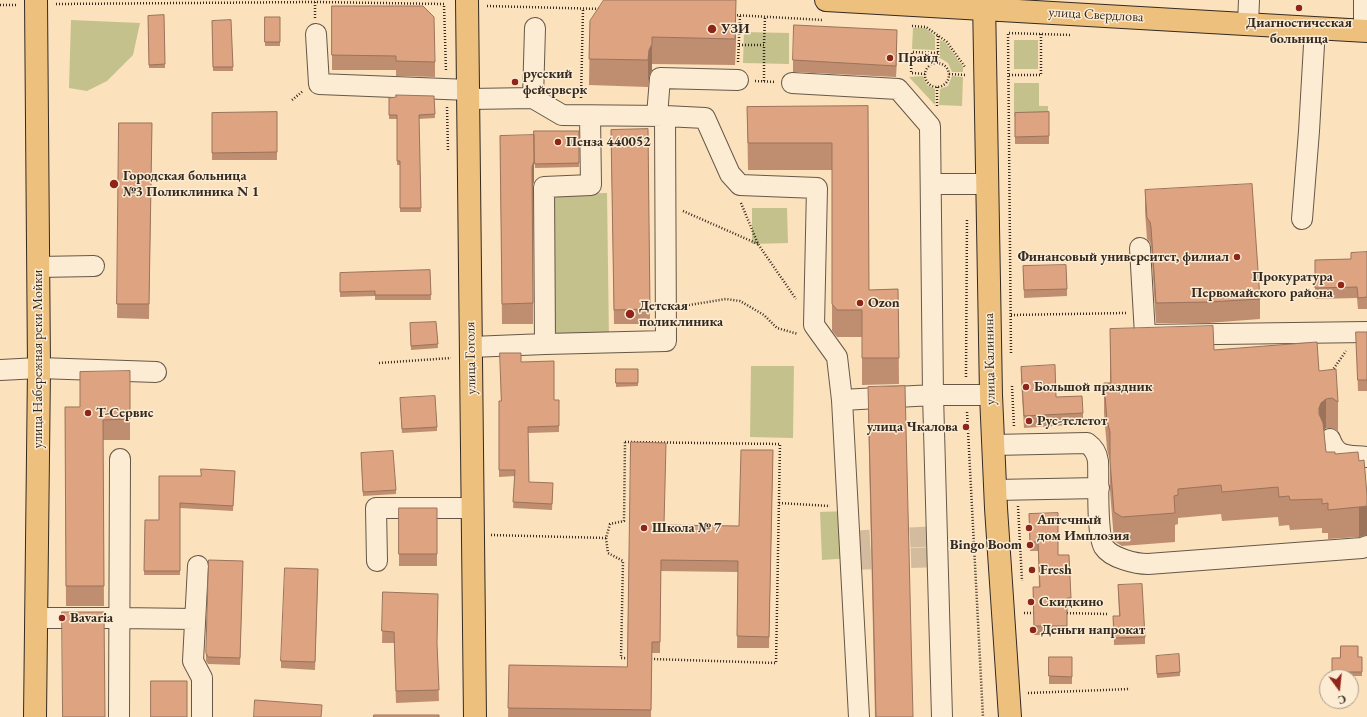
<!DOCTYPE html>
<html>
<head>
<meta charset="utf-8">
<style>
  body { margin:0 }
  #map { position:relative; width:1367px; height:717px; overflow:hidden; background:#fbe1bc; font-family:"EB Garamond",serif }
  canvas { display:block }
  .north { position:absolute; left:1319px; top:669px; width:40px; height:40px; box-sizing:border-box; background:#fcecd3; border:1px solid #ac9e8c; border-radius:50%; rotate:165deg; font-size:11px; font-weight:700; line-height:16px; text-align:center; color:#342a21 }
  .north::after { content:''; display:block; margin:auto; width:14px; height:18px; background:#8f2418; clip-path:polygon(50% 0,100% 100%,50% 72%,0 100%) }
</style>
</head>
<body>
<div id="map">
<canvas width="1367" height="717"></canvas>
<div class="north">С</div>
</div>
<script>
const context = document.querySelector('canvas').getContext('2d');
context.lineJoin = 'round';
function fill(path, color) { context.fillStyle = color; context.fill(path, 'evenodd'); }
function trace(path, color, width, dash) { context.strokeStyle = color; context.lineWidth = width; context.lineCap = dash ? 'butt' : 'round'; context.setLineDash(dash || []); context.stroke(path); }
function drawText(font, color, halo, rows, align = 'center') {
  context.font = font + ' "EB Garamond",serif'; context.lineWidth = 3; context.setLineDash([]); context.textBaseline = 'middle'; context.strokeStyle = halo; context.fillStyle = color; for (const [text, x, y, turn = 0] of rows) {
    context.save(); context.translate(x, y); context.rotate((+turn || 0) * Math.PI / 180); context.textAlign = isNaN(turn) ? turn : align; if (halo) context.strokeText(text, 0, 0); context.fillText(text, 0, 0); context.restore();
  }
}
const green = new Path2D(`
  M71,20L140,23L133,55L107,81L87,91L69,88Z
  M913,28H925L935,36V50L912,49Z
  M744,32L789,33V64L743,63Z
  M940,40L945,42L963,67V72H952L948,63L940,58Z
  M1014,40H1038V69H1014Z
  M923,76L927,85L935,89V105L909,77Z
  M952,76L963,77L962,106L939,105L940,89L948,86Z
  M1014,83H1039V106H1048V116L1014,117Z
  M607,193L609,340L552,341V194Z
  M752,208H787L788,243L752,244Z
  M751,366H794L793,438L750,437Z
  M848,511L851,558L822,560L820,512Z`);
const minorTunnel = new Path2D(`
  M850,541L937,536
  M851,560L938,557`);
const path = new Path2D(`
  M56,4L315,2
  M0,5H17
  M487,6L602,9
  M734,15L823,20
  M315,18V2L444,4L446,72
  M912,26L926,27L947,42L965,67
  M938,36V63
  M739,45H764L765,16
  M738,62L740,15
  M925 75a12 12 0 1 1 24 0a12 12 0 1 1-24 0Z
  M925,74L911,73L912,52L938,53
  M949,74L966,75
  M1009,75H1041V34
  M755,81L776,82
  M764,81V45
  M937,87V106
  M581,98L583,9
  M292,100L303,91
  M447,107L448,150
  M741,203L758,244L796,299
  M683,211L758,244
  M683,306L726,299L740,301L764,315L777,328L798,334
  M1011,315L1126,313
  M1011,353L1008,33L1071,35
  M379,363L451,358
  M1332,371L1346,351
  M966,377L967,218
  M1012,386L1014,427
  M967,412L983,717
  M625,442L780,444L776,663L621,658L623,561L608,553L606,538L610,524L624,521Z
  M779,503L830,506
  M1018,506L1022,581
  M491,535L606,538
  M1024,613H1035
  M1064,613L1107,614
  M1028,693L1130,689`);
const minor = new Path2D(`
  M1364,0V31
  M1248,24L1249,0
  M316,34L319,84L469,90
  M792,83L898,89L930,126L933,395L942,717
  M533,98L535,28
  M469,99L533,98L562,115L665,116L666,341L545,344
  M657,116L660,78L738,80
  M665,116L705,118L730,174L740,185L817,188L814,325L837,357L842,400L933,395H991
  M931,184H986
  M1302,219L1309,131L1315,28
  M1140,248L1145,335L1367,332
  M38,267L94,266
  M471,347L545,344L544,187L591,185L590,116
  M0,370L39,368L156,372
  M842,400L859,717
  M1330,439C1337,459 1349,455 1367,457
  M993,445L1087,443C1094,448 1097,453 1098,461C1099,479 1096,533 1104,547C1111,558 1136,564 1148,564L1362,548L1367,546
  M995,490L1099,488
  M377,561L376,508H473
  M198,566L193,661L202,678V717
  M36,618H119L195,619
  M119,717L120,459`);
const major = new Path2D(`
  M467,0L475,717
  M826,0L1367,31
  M984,0L991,395L996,508L1010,717
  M35,717L39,368L36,0`);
const wall = new Path2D(`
  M332,6L435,62V77L396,76V70H332Z
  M164,15L165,68H149L148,16Z
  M265,17H280V46H265Z
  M231,20L233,71H213L212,21Z
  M590,21L736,23L735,65L652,64V70L649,77L648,87L589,85Z
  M897,41L896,77L793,72V60Z
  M434,96L435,118L419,119L421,212H400V165H397V119H389V98Z
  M868,106L869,290L898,289L899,384L862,385V337H837L832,331V170H748L747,107Z
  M277,112V160H212V113Z
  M1049,112V144H1015V113Z
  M119,123H152L149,319L117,318Z
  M648,129L650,324H614L611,130Z
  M534,131H579V167L535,168Z
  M500,136L534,181L533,187V324H502Z
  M1145,190L1260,299V319L1208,323H1156L1151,247L1150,242L1147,239L1145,211Z
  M1367,252V309H1358L1357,298L1315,299V260L1351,259Z
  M1023,266L1067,289V296L1024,298Z
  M430,270L431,300H375V296L340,297V273Z
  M436,322L438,348L411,350L410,323Z
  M1110,329L1319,371L1338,402V432L1332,428H1326L1324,430L1326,452L1335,454L1359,461L1367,495V535L1359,537L1328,539V533H1322V528L1290,530L1289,525L1279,526L1278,517L1222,521L1221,514L1178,518V524L1175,525V542L1122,546L1114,541L1110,490V461L1107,449L1104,413V383H1110Z
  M1356,332H1367V391H1358Z
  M521,362L554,400H559V432L528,433L529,482L553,490L552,510L513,508L515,476L499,477V401H501Z
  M1021,367L1056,397L1083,413V424L1024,428L1021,379Z
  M616,369H638V386L616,387Z
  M130,371V440H103L104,606H66L65,407H80Z
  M868,387L913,717H875L868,414Z
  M400,402L437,427V431L402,433Z
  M773,450L769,648H737L738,572L661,571L660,653H652L651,717H508L509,665L627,667L665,525L739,526Z
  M361,457L396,490V494L363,496Z
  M235,471L233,511L180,508V575H144L145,520H159L201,476Z
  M399,508H437V566H399Z
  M1029,514L1058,555L1071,598V607H1067V635H1034L1033,587H1039L1038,551H1030Z
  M243,569L240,665L208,664L206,661V653Z
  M318,577L315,670L281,668V661Z
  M1118,585L1145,637V644L1114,645L1113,616H1119Z
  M383,592L437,647L439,701L396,703L394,643H382Z
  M1156,656L1180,672V676L1157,678Z
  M1049,657H1072V684H1049Z
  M1358,657H1362V676H1332V658Z`);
const shadedWall = new Path2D(`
  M736,0V23L735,65V39Z
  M897,30V41L896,77V66Z
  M652,37V70L649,77L648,87V60L649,50Z
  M534,161V181L532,187V167Z
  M1326,399V428L1321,432L1319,408L1321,403Z
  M1367,506V535L1359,537V507Z`);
const building = new Path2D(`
  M604,0H736L735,39L652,37V44L649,50L648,60L589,59L590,21Z
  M332,6H423L434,17L435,62L396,61V56L332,55Z
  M164,15L165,64L149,65L148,16Z
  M265,17H280V42H265Z
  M231,20L233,67H213L212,21Z
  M794,25L897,30L896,66L793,60Z
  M396,95L434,96L435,114L419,115L421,208H400V161H397V115H389V98L396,97Z
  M868,106L869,290L898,289L899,358H862V310H837L832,304V143H748L747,107Z
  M277,112V152L212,153V113Z
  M1049,112V136L1015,137V113Z
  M119,123H152L149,304H117Z
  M648,129L650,309L614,310L611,130Z
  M534,131H579V163L535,164Z
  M534,135V161L532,167L533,303L502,304L500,136Z
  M1252,184L1260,299L1208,302L1156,303L1151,227L1150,222L1147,218L1145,190Z
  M1367,252V297L1358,298L1357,287L1315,288V260L1351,259V253Z
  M1066,265L1067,289L1024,290L1023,266Z
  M430,270L431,295H375V291L340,292V273Z
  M436,322L438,344L411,346L410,323Z
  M1213,326L1214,350L1317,342L1319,371L1336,369L1338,402L1332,398L1326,399L1321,403L1319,408V414L1323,423L1326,452H1335V454L1358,452L1359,461L1364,460L1367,495V506L1359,507L1328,510V503L1322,504V499L1290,500L1289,496L1279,497L1278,487L1222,492L1221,485L1178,489V495L1174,496L1175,513L1122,517L1114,512L1110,461V432L1107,420L1104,383H1111L1110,329Z
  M1356,332H1367V380H1358Z
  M500,353H521V362L554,361V400H559V426L528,427L529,482L553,483L552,504L513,502L515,470H499V401H501Z
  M1055,365L1056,397L1082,396L1083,413L1024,416L1021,367Z
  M616,369H638V383H616Z
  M130,371V419L103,420L104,586H66L65,407H80V372Z
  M905,386L913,717H876L868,387Z
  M435,396L437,427L402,429L400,398Z
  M631,442L666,443L664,525L739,526L741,450H773L769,637L737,636L738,561L661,560L660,642H652L651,710L508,708L509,665L627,667Z
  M393,451L396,490L363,492L361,453Z
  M201,469L235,471L233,506L180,503V571H144L145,520H159V476H201Z
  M399,508H437V554H399Z
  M1058,513V555H1069L1071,598H1067V626H1034L1033,587H1040L1038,542H1030L1029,514Z
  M209,560L243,561L240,658L208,657L206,653Z
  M285,568L318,569L315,662L281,661Z
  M1142,584L1145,637L1114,638L1113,616H1120L1118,585Z
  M383,592L438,594L437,643L439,690L396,691L394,632L382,631Z
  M62,612H104L105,717H63Z
  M1341,646H1358V657H1362V672H1332V658H1340Z
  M1179,654L1180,672L1157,674L1156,656Z
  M1049,657H1072V677L1049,676Z
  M151,681H187V717H151Z
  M255,700L322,705L321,717H254Z
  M374,715H439V717H374Z`);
const markers = [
  [1299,8,4,"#8f2418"],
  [712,29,5,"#8f2418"],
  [890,58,4,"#8f2418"],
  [515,82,4,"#8f2418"],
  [558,142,4,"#8f2418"],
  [114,184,5,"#8f2418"],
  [1237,257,4,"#8f2418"],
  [1341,285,4,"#8f2418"],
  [860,303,4,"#8f2418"],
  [630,314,5,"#8f2418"],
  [1026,387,4,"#8f2418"],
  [88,413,4,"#8f2418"],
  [1029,421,4,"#8f2418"],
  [966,427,4,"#8f2418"],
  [644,528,4,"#8f2418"],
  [1029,528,4,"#8f2418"],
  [1030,545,4,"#8f2418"],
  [1032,570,4,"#8f2418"],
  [1031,602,4,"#8f2418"],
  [62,618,4,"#8f2418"],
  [1033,630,4,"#8f2418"]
];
const streetNames = [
  ["улица Свердлова",1096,15,3],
  ["улица Гоголя",471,358,-91],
  ["улица Набережная реки Мойки",38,359,-90],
  ["улица Калинина",990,359,-91]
];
const poiNames = [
  ["Диагностическая",1299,23,"center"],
  ["больница",1299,39,"center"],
  ["УЗИ",721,29],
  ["Прайд",898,58],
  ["русский",523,74],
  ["фейерверк",523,90],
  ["Пенза 440052",566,142],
  ["Городская больница",123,176],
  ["№3 Поликлиника N 1",123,192],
  ["Финансовый университет, филиал",1229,257,"right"],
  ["Прокуратура",1333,277,"right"],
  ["Первомайского района",1333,293,"right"],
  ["Ozon",868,303],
  ["Детская",639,306],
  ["поликлиника",639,322],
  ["Большой праздник",1034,387],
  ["Т-Сервис",96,413],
  ["Рус-телетот",1037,421],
  ["улица Чкалова",958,427,"right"],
  ["Аптечный",1037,520],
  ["дом Имплозия",1037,536],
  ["Школа № 7",652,528],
  ["Bingo Boom",1022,545,"right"],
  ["Fresh",1040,570],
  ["Скидкино",1039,602],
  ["Bavaria",70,618],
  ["Деньги напрокат",1041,630]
];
fill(green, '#c5c18c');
trace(minorTunnel, '#d3bc9d', 20, [20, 10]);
trace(minor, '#665848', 22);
trace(major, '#342a21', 24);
trace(path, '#342a21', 2.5, [1, 2]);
trace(minor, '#fcecd3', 20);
trace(major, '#eec07e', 22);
fill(wall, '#bf8d70');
fill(shadedWall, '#9b735b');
fill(building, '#dea482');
trace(building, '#9b735b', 1);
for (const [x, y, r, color] of markers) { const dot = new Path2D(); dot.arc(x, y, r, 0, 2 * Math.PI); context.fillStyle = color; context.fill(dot); trace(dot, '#fcecd3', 1.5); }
drawText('14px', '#342a21', '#fcecd3', streetNames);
drawText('bold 14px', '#342a21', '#fcecd3', poiNames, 'left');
</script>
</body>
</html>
